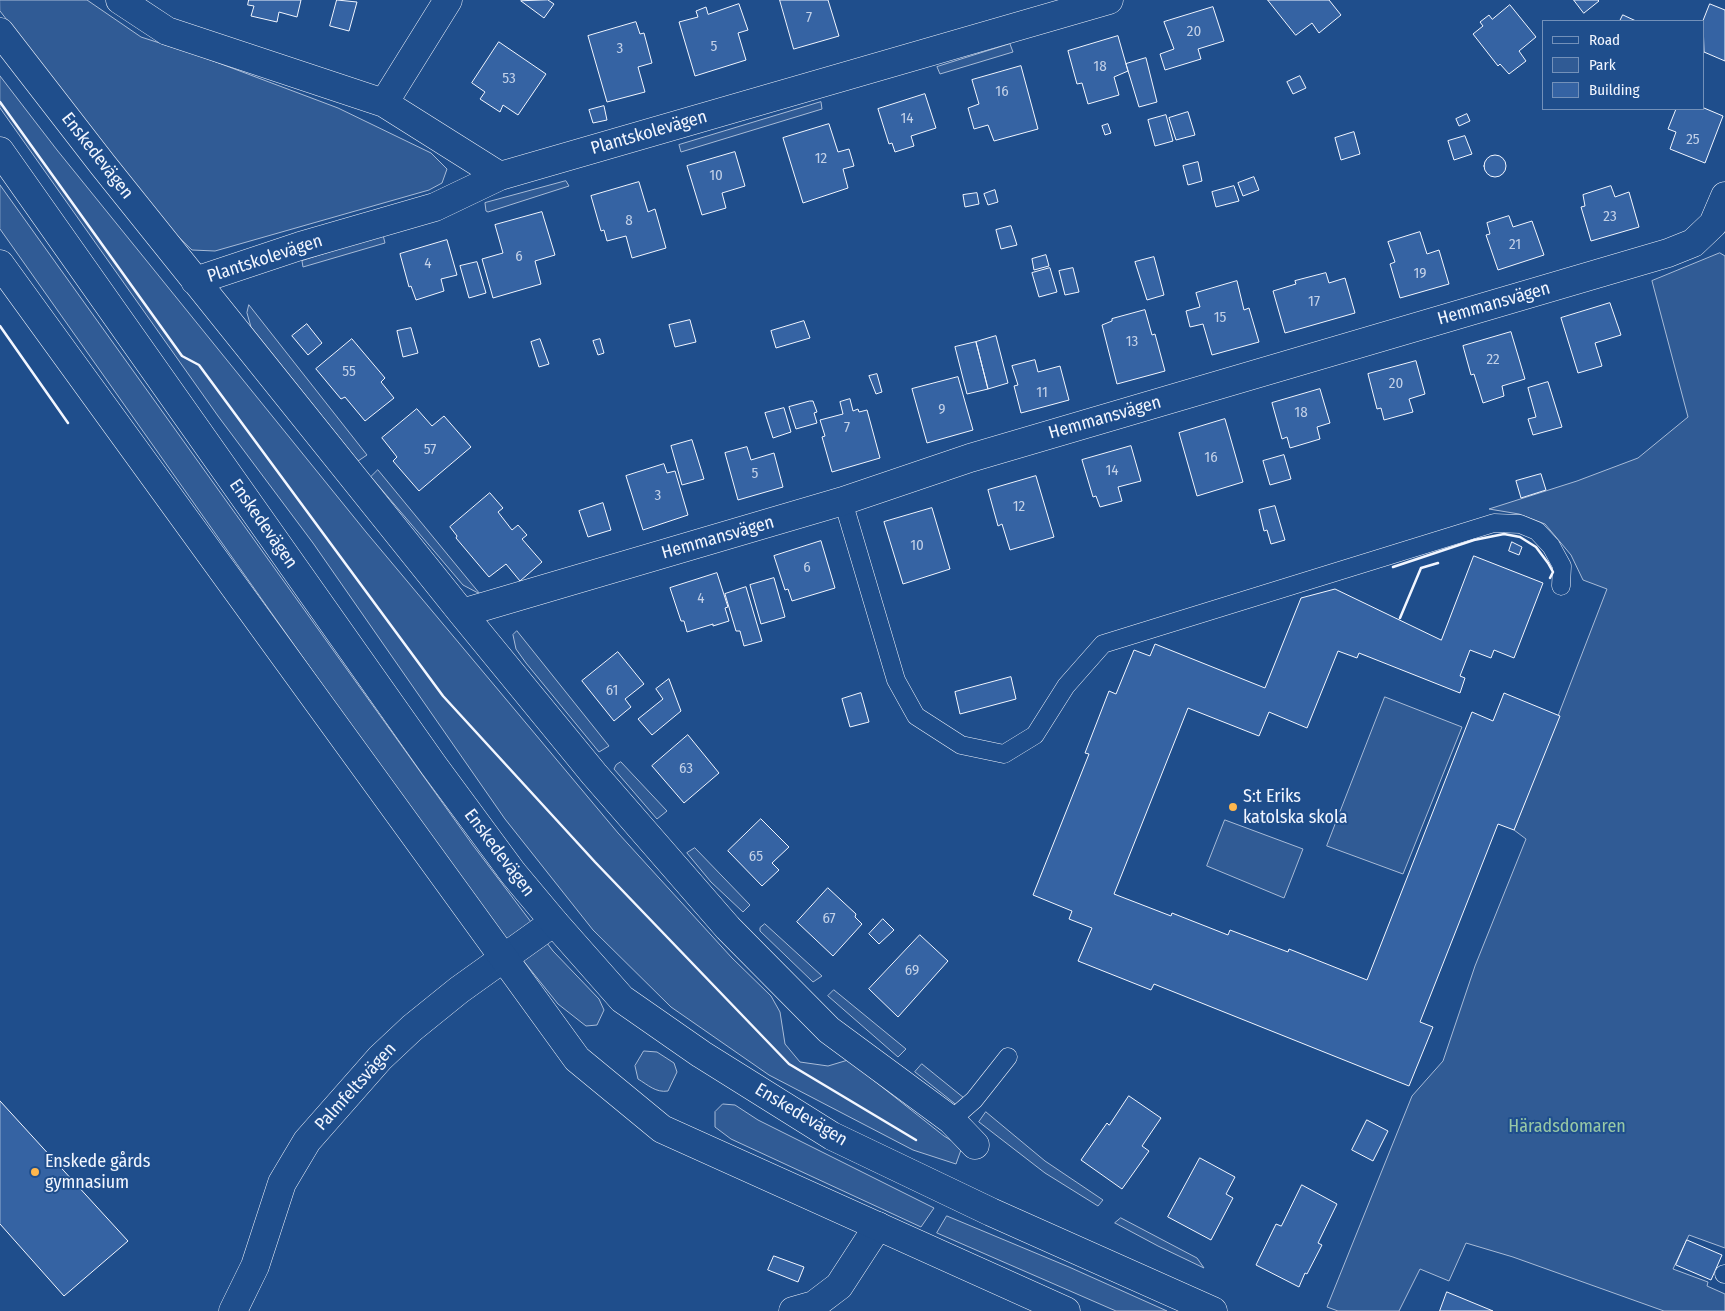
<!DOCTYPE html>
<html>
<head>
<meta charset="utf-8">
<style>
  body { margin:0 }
  #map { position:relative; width:1725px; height:1311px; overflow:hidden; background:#1f4e8c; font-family:"Fira Sans Condensed",sans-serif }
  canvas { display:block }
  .legend { position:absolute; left:1542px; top:20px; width:162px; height:90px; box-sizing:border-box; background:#1f4e8c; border:1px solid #7391ba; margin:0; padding:6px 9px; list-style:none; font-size:15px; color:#f2f6ff }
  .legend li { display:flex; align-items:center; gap:10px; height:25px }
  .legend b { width:25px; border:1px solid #7391ba }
</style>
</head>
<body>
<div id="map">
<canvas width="1725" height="1311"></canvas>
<ul class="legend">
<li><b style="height:6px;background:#1f4e8c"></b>Road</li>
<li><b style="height:14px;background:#305b95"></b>Park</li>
<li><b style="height:14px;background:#3563a3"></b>Building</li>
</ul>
</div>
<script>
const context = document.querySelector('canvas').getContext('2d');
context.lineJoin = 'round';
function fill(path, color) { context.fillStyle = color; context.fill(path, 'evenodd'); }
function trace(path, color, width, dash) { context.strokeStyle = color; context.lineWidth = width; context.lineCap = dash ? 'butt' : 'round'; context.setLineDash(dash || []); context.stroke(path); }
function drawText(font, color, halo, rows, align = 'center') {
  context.font = font + ' "Fira Sans Condensed",sans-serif'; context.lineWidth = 4; context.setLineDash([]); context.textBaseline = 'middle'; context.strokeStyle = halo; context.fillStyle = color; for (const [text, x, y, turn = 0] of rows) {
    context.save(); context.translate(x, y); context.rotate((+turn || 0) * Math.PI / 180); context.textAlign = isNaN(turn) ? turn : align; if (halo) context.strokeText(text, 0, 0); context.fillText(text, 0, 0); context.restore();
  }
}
const green = new Path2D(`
  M0,0H87L141,37L200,56L338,108L431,153L447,169L442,183L429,190L215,251L192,250L165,224L0,11Z
  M1010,44L1013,52L940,74L937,67Z
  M0,76L57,150L366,532L618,833L732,958L771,996L780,1012L785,1044L800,1062L828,1066L848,1060L944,1136L962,1147L956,1164L913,1150L769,1075L671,1007L593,930L505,819L313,543L218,416L0,108Z
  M821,102L822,109L681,152L679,145Z
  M566,181L569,186L488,212L486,211L485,203Z
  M0,185L472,844L553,951L599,999L604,1010L597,1025L586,1026L558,1004L473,898L0,229Z
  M383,235L385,243L303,267L302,261Z
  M1720,253L1725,256V1248L1689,1235L1673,1269L1708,1282L1707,1286L1725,1294V1311H1664L1513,1257L1466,1243L1449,1281L1420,1269L1399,1311H1338L1327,1307L1412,1096L1443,1061L1475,966L1526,839L1514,830L1607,589L1583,580L1571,555L1545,524L1519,514L1489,509L1577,481L1638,458L1688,417L1652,281Z
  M249,305L367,455L358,461L251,327L247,313Z
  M378,470L480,594L463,585L371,477Z
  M517,631L609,746L599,752L526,663L516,649L513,635Z
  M1385,697L1462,727L1403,874L1327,846Z
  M621,762L667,811L657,819L614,769L616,765Z
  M1225,820L1303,849L1284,898L1207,866Z
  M695,848L750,905L743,912L711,882L687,853Z
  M765,924L822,976L813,982L760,931V928Z
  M834,990L906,1049L898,1057L828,996Z
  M644,1051L657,1052L674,1063L677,1072L668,1091C656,1093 648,1085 638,1079L635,1066Z
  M922,1064L964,1098L959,1107L915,1072Z
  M723,1104L735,1105L758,1120L934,1208L921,1227L731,1139L715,1127V1112Z
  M986,1112L1045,1161L1103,1200L1098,1206L1045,1173L979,1122Z
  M947,1216L1069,1267L1167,1311H1116L937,1233Z
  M1121,1218L1197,1258L1204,1268L1158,1246L1115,1223Z`);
const building = new Path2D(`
  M249,0H301L297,17L279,12L277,22L251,16L254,6L248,5Z
  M337,0L357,2L349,31L330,26Z
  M548,0L554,4L544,18L521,1Z
  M780,0H828L839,36L794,49Z
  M1268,0H1329L1341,15L1319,33L1312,23L1296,35Z
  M1574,0H1598L1599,1L1584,13Z
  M739,4L748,30L738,33L746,60L695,76L679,22L698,17L696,11L706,7L708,14Z
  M1710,4L1725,10V61L1704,52L1703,21Z
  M1510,5L1536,37L1519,51L1526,61L1509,74L1500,64L1498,66L1473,34L1483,26L1480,22L1489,15L1492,19Z
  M1213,7L1224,41L1198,49L1201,59L1165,70L1160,54L1174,49L1164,22Z
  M1623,15L1636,21H1620Z
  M636,22L640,34L644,33L652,63L638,67L645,92L607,102L588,36Z
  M1118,36L1128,71L1114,77L1119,95L1088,104L1082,83L1077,84L1068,51Z
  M499,42L546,74L518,115L503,105L500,112L480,99L485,92L472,83Z
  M1146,58L1157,102L1139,107L1126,64Z
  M1021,66L1038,129L994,141L988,125L974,129L968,108L979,104L972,80Z
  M1300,76L1306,88L1293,94L1287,82Z
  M925,94L936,128L911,136L914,146L895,152L892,143L889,144L878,109Z
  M604,106L607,120L593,123L589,110Z
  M1704,108L1723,116L1705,163L1670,149L1676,132L1668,129L1676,109Z
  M1188,112L1195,135L1176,140L1169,118Z
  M1467,114L1470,121L1459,126L1456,119Z
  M1166,115L1173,141L1155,146L1148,120Z
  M829,124L838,152L849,149L854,166L843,169L848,188L803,203L783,138Z
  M1108,124L1111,133L1105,135L1102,126Z
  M1354,132L1360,154L1341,160L1335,138Z
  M1465,136L1472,154L1454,160L1448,141Z
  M735,152L745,186L722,193L726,208L702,215L687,166Z
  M1484 166a11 11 0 1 1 22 0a11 11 0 1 1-22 0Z
  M1198,162L1202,181L1188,185L1183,166Z
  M1254,177L1259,190L1243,196L1238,183Z
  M639,182L648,212L655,209L666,248L632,258L626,236L607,241L604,230L601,231L591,196Z
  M1234,186L1239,201L1216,207L1212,192Z
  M1611,186L1615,197L1629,192L1639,227L1591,241L1581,207L1585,206L1583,195Z
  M995,190L998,202L988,205L984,194Z
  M977,193L979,204L965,207L963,195Z
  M542,212L555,255L535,261L541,284L493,298L482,259L503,253L495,225Z
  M1509,216L1513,227L1532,221L1544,255L1498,270L1486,235L1490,234L1487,223Z
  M1011,226L1017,245L1001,249L996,230Z
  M1420,232L1427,254L1439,250L1449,284L1400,298L1390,264L1395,262L1388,242Z
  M447,240L457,275L441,279L444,291L416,300L411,286L409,287L400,254Z
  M1046,255L1049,266L1034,270L1032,259Z
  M1154,257L1164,295L1147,300L1135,262Z
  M477,262L486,293L469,298L460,266Z
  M1050,268L1057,292L1039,297L1032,273Z
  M1073,268L1079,292L1065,295L1059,271Z
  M1326,273L1329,283L1345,278L1355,313L1285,333L1273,291L1296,284L1295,281Z
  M1237,281L1244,310L1249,308L1259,342L1212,355L1203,324L1190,327L1186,311L1200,307L1196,293Z
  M1610,303L1621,335L1595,343L1602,366L1578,373L1561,318Z
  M1145,310L1152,335L1155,334L1165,371L1117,384L1102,325L1112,321V319Z
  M690,320L696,342L675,347L669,325Z
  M804,321L810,338L776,348L771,331Z
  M307,324L322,343L308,355L292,336Z
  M411,328L418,353L403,357L397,331Z
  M1511,332L1525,379L1502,386L1504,396L1483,403L1474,374L1471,375L1463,346Z
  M996,336L1008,383L988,389L976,342Z
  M352,339L385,378L381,382L394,398L365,421L345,397L341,399L316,369Z
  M540,339L549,364L539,367L531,342Z
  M600,339L604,353L598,355L593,341Z
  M976,342L988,389L967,394L955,347Z
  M1035,360L1038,372L1060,366L1069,400L1021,413L1014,386L1018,385L1012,366Z
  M1416,361L1425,394L1409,399L1413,412L1384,420L1381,408L1377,409L1368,374Z
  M877,374L882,392L876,394L869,376Z
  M958,377L973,430L927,443L912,389Z
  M1548,382L1562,427L1533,435L1528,419L1536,417L1528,388Z
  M1320,389L1330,423L1317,427L1320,439L1290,448L1287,437L1282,439L1272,403Z
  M850,399L853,411L858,409L859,412L867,410L880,458L832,472L822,437L825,436L820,420L843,414L840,402Z
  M810,401H813L817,412L814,413L817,423L796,429L789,407Z
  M784,408L791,432L773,438L765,413Z
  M417,409L432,426L444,416L471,447L419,491L393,461L397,457L382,438Z
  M1225,419L1243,482L1197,496L1179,433Z
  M692,440L704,479L682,485L671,446Z
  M1131,446L1141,481L1118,487L1122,501L1100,507L1096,496L1093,497L1082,460Z
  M747,447L751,460L774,453L783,487L738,500L725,453Z
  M1284,455L1291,479L1270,485L1263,461Z
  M664,464L667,473L675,471L688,515L643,530L626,476Z
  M1541,474L1546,490L1521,498L1516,481Z
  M1036,476L1054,537L1010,550L1002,524L998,526L988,490Z
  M490,493L503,508L498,512L512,530L518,525L527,535L522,539L542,562L520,581L506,564L489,577L456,538L457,536L450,527Z
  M603,503L611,530L588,537L579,511Z
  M1275,506L1285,540L1271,544L1267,530L1264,531L1259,510Z
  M932,508L950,569L903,584L884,522Z
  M821,541L835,588L792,601L788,589L785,590L774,556Z
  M1512,542L1522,547L1519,555L1509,551Z
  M1474,556L1543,583L1514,658L1494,650L1491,658L1470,650L1460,676L1465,678L1460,693L1359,653L1357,658L1338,651L1307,728L1269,712L1259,736L1188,708L1114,894L1171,916L1172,913L1228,935L1230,930L1288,952L1289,949L1367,980L1472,712L1493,721L1504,693L1560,716L1514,830L1498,824L1420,1022L1433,1027L1409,1086L1154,984L1151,990L1078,961L1092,928L1069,919L1072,911L1033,895L1089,754L1085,753L1109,691L1116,694L1134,650L1150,656L1155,644L1265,688L1301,598L1335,589L1441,640Z
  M717,573L728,607L725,608L729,621L713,626V624L687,632L684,621H681L670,588Z
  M774,578L785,617L761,624L750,585Z
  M746,587L762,641L744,646L740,631H736L725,594Z
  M618,652L644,684L625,699L631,707L614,721L582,681Z
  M1011,677L1016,699L960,714L955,692Z
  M669,679L681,711L652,735L638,719L663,699L656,689Z
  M861,693L869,722L850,727L842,699Z
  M688,735L719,773L684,803L652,766Z
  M761,819L789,847L772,863L779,870L762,886L728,851Z
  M828,888L856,914L855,917L862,924L833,956L797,922Z
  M883,919L894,930L879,944L869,934Z
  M920,935L948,961L898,1017L869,989Z
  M1129,1096L1161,1118L1142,1146L1149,1151L1122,1189L1081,1160L1107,1123L1109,1125Z
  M0,1101L128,1241L64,1296L0,1224Z
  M1367,1120L1388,1131L1373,1161L1352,1150Z
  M1200,1158L1235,1177L1226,1194L1233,1198L1211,1240L1168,1217Z
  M1302,1185L1337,1204L1318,1243L1322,1245L1307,1274L1305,1273L1299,1287L1256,1265L1276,1224L1281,1226Z
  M1687,1240L1722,1255L1711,1280L1676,1265Z
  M774,1256L804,1267L798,1282L768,1270Z
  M1447,1292L1493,1311H1440Z`);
const service = new Path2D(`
  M843,501L896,680L916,716L961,745L1004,754L1035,735L1066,686L1103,644L1494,523L1520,524L1537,531L1551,546L1562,566L1561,586
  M951,1120L974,1100L1008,1057
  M1724,1274H1725`);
const minor = new Path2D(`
  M120,0L167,31L384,103L500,176
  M0,32L103,165L462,613L594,774L728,928L829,1030L951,1120L975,1145
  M384,103L448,0
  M195,281L300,246L435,207L500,176L1109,0
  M462,613L843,501L970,458L1668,253L1693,243L1713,224L1725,196
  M793,1311L814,1305L839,1286L878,1226`);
const tertiary = new Path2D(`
  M233,1311L255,1266L282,1183L307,1141L380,1058L412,1028L459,990L554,922`);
const secondary = new Path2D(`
  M0,151L434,766L513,873L554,922L622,999L701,1054L832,1136L991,1212L1213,1311
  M0,264L577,1059L662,1129L1066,1311`);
const wall = new Path2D(`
  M0,102L182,356L199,365L443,696L595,862L789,1064L916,1140
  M0,326L68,423
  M1393,567L1474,540L1504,534L1520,537L1536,547L1548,563L1553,572L1550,578
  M1400,618L1421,568L1438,563`);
const markers = [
  [1233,807,5,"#ffb74d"],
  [35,1172,5,"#ffb74d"]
];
const numberNames = [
  ["7",809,18],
  ["20",1194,32],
  ["5",714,47],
  ["3",620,49],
  ["18",1100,67],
  ["53",509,79],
  ["16",1002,92],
  ["14",907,119],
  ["25",1693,140],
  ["12",821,159],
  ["10",716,176],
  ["23",1610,217],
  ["8",629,221],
  ["21",1515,245],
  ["6",519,257],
  ["4",428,264],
  ["19",1420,274],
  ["17",1314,302],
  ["15",1220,318],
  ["13",1132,342],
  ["22",1493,360],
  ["55",349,372],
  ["20",1396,384],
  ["11",1042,393],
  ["9",942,410],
  ["18",1301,413],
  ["7",847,428],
  ["57",430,450],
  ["16",1211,458],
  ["14",1112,471],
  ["5",755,474],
  ["3",658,496],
  ["12",1019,507],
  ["10",917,546],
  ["6",807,568],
  ["4",701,599],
  ["61",612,691],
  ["63",686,769],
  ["65",756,857],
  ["67",829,919],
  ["69",912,971]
];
const streetNames = [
  ["Plantskolevägen",649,133,-16],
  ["Enskedevägen",97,156,52],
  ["Plantskolevägen",265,259,-18],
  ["Hemmansvägen",1494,304,-16],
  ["Hemmansvägen",1105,418,-16],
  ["Enskedevägen",263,524,55],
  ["Hemmansvägen",718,538,-16],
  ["Enskedevägen",499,853,53],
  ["Palmfeltsvägen",356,1087,-48],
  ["Enskedevägen",801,1115,31]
];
const poiNames = [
  ["S:t Eriks",1243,797],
  ["katolska skola",1243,818],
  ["Enskede gårds",45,1162],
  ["gymnasium",45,1183]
];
const parkNames = [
  ["Häradsdomaren",1567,1127]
];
fill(green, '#305b95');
trace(green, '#a8bbd7', 1);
fill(building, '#3563a3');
trace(building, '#f2f6ff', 1);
trace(service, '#f2f6ff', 19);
trace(minor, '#f2f6ff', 29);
trace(tertiary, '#f2f6ff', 29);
trace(secondary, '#f2f6ff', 29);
trace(service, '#1f4e8c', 18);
trace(minor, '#1f4e8c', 28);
trace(tertiary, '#1f4e8c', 28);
trace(secondary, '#1f4e8c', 28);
trace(wall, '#f2f6ff', 2.5);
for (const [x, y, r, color] of markers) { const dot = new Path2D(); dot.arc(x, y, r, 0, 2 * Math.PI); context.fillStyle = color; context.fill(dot); trace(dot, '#1f4e8c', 2); }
drawText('15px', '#c3d1e8', null, numberNames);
drawText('18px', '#f2f6ff', '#1f4e8c', streetNames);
drawText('18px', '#f2f6ff', '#1f4e8c', poiNames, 'left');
drawText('18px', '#97c8a6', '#1f4e8c', parkNames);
</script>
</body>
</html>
